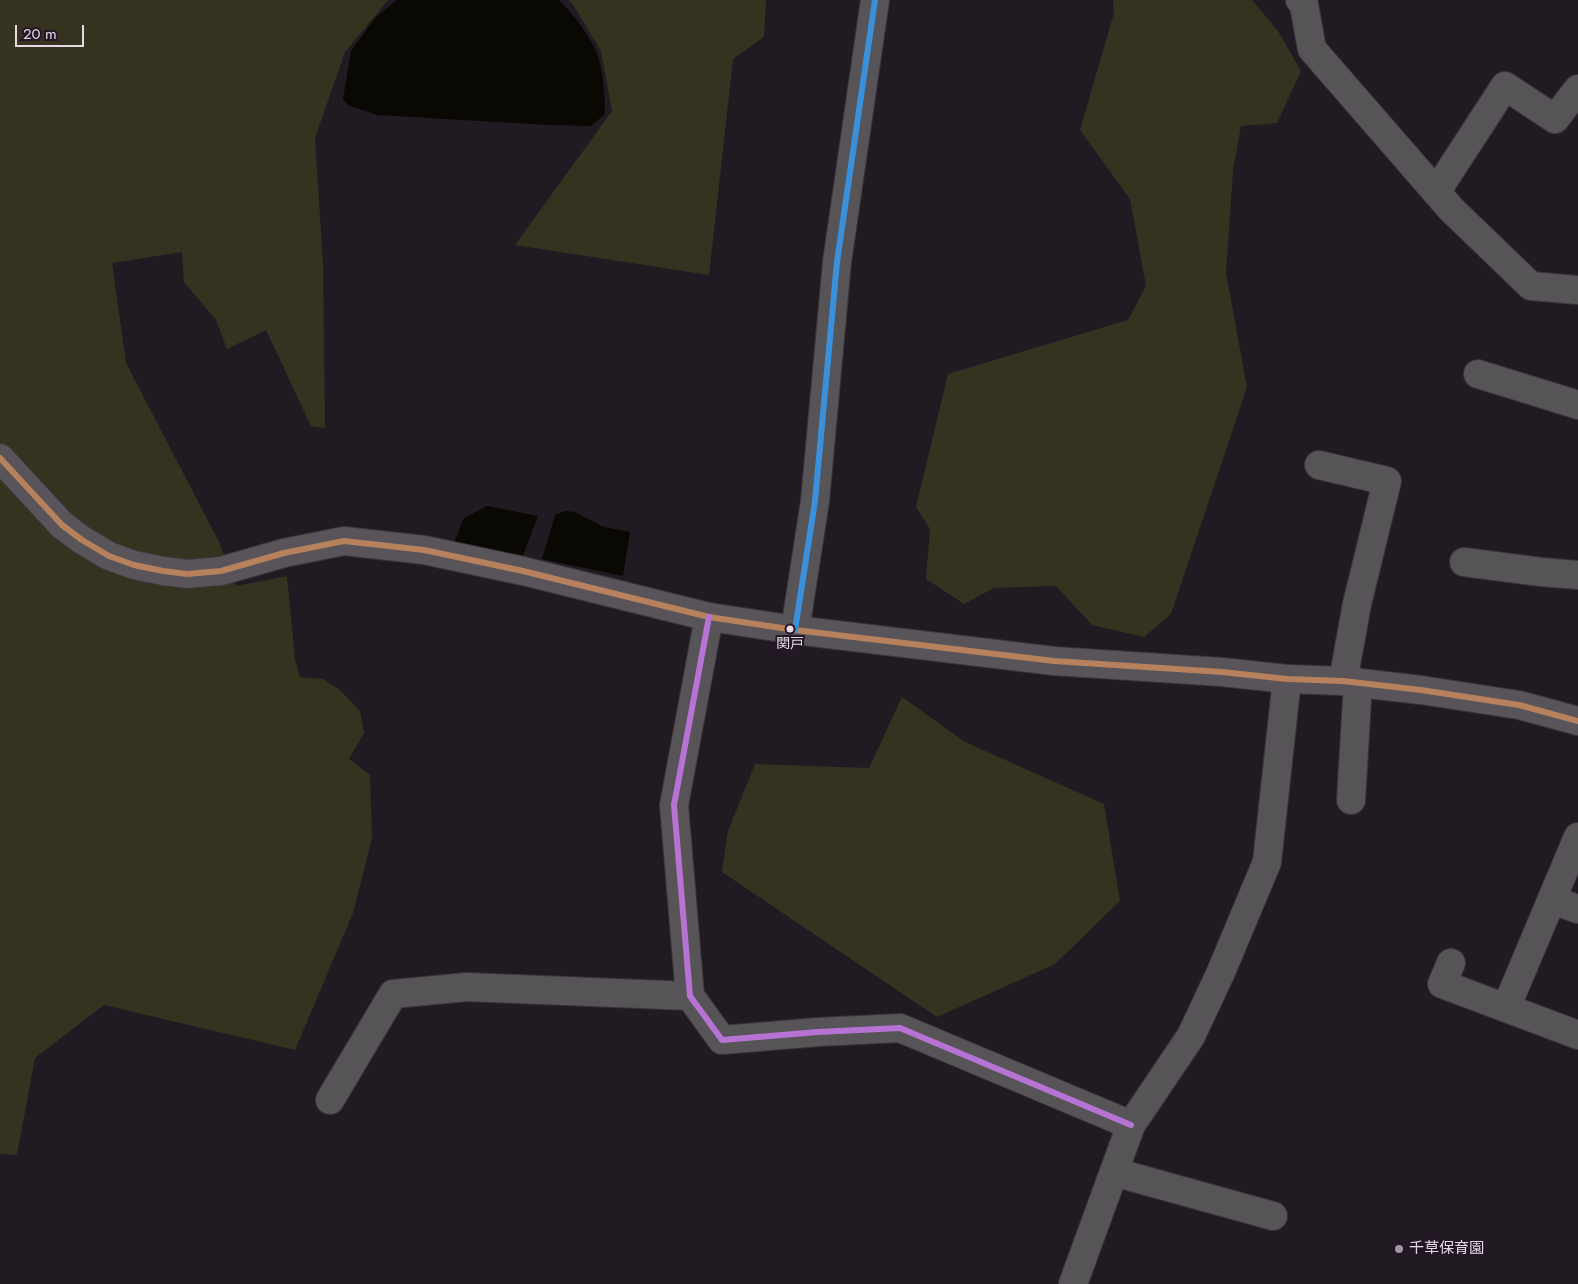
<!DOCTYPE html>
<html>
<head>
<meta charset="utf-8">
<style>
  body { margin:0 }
  #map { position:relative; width:1578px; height:1284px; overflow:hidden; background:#211a22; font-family:Jost,sans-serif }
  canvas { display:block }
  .scale { position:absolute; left:15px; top:25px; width:69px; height:22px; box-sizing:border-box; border:2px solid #e4dae5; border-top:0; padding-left:6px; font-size:15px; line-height:18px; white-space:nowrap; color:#e4dae5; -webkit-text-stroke:4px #241626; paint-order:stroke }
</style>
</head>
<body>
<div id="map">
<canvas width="1578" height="1284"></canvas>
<div class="scale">20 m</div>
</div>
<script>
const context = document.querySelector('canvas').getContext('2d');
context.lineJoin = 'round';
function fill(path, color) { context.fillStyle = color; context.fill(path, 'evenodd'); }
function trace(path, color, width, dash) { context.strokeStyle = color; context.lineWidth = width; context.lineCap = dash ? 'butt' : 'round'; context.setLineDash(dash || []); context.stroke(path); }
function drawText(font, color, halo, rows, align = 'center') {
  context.font = font + ' Jost,"Noto Sans JP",sans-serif'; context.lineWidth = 4; context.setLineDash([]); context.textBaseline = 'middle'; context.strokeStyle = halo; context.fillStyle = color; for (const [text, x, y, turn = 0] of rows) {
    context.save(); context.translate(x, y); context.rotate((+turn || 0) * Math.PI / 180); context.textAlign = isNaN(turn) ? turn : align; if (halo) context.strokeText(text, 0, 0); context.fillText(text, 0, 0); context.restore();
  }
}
const green = new Path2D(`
  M0,0H388L345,52L315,138L323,265L325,428L311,426L266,330L227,349L216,320L184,282L182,252L112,263L126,363L218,540L236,586L287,576L295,659L300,677L323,679L340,690L360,711L364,733L349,759L370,775L372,838L353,913L295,1050L104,1005L35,1058L17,1155L0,1154Z
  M568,0H766L764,37L733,59L709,275L515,245L612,111L601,51L572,3Z
  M1113,0H1252L1278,31L1301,71L1277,123L1241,126L1233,171L1226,273L1247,387L1171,614L1144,637L1092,625L1056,586L994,588L964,604L926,579L930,529L916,507L948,374L1128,320L1146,286L1130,199L1080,130L1114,13Z
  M902,697L965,742L1104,804L1120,901L1055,964L937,1017L722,872L728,831L755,764L869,768Z`);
const water = new Path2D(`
  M397,0H559C574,15 587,32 596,51C603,67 605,96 605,114L591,126L549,125L377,115L348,105L343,99L351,51L376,17Z
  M487,506L538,516L522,558L454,543L464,518Z
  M565,511L575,512L604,527L630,532L623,576L542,559L555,515Z`);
const minor = new Path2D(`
  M1300,0L1304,5L1312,49L1451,209L1531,286L1578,290
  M1436,192L1505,86L1555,119L1578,89
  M1478,374L1578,405
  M1319,465L1387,481L1357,604L1343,681
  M1464,562L1541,572L1578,575
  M709,617L674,805L690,996L722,1040L818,1032L900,1028L1131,1125
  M795,630L815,501L837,262L875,0
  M1351,800L1358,683
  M1552,900L1578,909
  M1451,963L1442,984L1578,1035
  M1506,1008L1578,837
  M330,1100L393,994L467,987L690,996
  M1114,1172L1273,1216
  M1073,1284L1131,1125L1191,1036L1221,972L1267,862L1287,679`);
const major = new Path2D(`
  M0,458L62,525L82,540L109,556L134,565L163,571L187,574L221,571L284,553L344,541L424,550L523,571L709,617L795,630L1054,661L1222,672L1287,679L1343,681L1421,690L1519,705L1578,721`);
const bus1 = new Path2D(`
  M0,458L62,525L82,540L109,556L134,565L163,571L187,574L221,571L284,553L344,541L424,550L523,571L709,617L795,630L1054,661L1222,672L1287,679L1343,681L1421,690L1519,705L1578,721`);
const bus2 = new Path2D(`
  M709,617L674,805L690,996L722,1040L818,1032L900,1028L1131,1125`);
const bus3 = new Path2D(`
  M795,630L815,501L837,262L875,0`);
const markers = [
  [790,629,4.5,"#e4dae5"],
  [1399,1249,5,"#a097a1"]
];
const busNames = [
  ["関戸",790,645]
];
const poiNames = [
  ["千草保育園",1409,1249]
];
fill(green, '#353320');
fill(water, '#0a0803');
trace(minor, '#3b363c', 30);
trace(major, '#3b363c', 30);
trace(minor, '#575457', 28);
trace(major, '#585459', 28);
trace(bus1, '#b6815c', 6);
trace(bus2, '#b673d3', 6);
trace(bus3, '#3a90db', 6);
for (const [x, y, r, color] of markers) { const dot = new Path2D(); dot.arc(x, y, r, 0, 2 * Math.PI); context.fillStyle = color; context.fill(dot); trace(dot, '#241626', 2); }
drawText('14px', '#e4dae5', '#241626', busNames);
drawText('15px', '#e4dae5', '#241626', poiNames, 'left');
</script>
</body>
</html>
